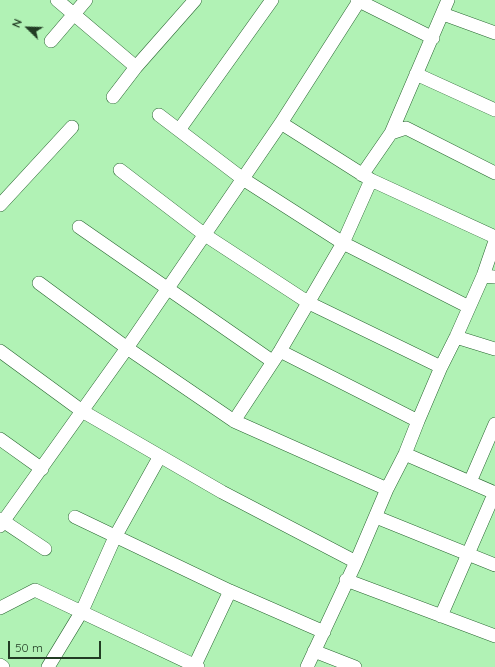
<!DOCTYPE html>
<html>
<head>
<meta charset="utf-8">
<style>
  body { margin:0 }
  #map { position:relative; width:495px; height:667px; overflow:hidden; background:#b1f2b5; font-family:Quicksand,sans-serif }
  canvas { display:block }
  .north { position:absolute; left:8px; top:8px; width:40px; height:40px; -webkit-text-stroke:3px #b1f2b5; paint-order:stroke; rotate:293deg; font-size:11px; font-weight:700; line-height:16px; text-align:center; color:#223c24 }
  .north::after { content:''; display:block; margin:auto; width:14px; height:18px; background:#223c24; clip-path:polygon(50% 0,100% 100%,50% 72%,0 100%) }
  .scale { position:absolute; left:8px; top:641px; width:93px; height:18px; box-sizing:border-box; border:2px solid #223c24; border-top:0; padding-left:5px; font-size:12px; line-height:14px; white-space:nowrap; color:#223c24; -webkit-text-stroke:3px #b1f2b5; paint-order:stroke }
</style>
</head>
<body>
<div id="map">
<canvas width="495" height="667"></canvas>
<div class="north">N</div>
<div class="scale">50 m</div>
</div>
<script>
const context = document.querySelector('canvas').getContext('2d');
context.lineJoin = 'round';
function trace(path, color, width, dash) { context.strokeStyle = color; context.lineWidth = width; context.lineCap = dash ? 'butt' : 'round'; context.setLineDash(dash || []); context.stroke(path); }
const street = new Path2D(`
  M57,0L136,67
  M357,0L433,38
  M443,14L495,33
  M51,41L86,0
  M416,74L495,110
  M113,97L136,67L195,0
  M159,115L243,179L343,243L469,307
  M281,123L371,180L495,237
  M179,130L272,0
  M391,133L448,0
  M120,170L205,235L309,303L441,367
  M362,175L391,133L406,128L495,173
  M0,205L72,127
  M79,227L272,361
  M483,276L495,277
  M39,283L127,348L234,421L387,489
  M456,337L495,349
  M0,351L82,411L222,492L356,562
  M280,351L418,421
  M234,421L280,351L343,243L371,180
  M0,439L42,469
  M405,454L495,493
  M470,482L495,424
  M75,517L230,591L324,632
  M376,517L495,565
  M0,519L45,549
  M0,526L127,348L281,123L359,1
  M346,580L495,636
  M0,608L35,590L198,667
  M441,616L495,492
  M314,651L355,667
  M0,665L3,667
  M195,665L230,591
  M48,667L82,611L115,537L160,456
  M307,667L356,562L387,489L405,454L418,421L441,367L456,337L483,276L495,241`);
trace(street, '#286630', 14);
trace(street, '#fff', 13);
</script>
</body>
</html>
